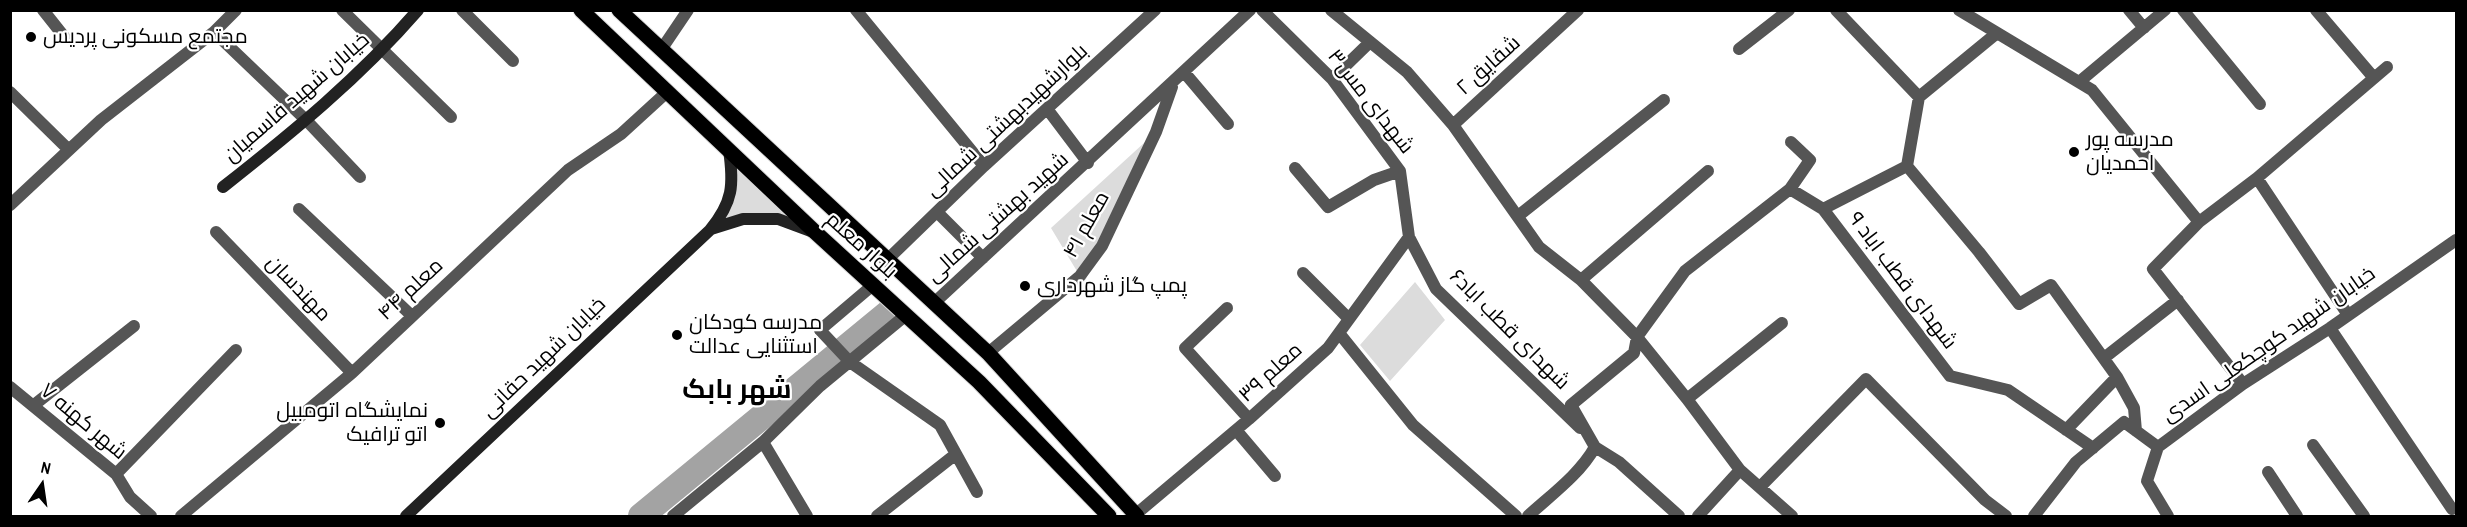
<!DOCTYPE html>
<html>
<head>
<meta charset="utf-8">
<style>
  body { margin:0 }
  #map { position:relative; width:2467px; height:527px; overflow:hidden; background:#fff; font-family:"Archivo Narrow",sans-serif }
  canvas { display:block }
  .frame { position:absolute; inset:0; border:12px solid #000; pointer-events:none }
  .north { position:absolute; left:12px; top:455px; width:60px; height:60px; -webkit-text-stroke:4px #fff; paint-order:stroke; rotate:13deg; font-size:16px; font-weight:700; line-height:24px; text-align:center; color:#000 }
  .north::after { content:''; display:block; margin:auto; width:21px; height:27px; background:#000; clip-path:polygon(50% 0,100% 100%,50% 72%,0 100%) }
</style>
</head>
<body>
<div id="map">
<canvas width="2467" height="527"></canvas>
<div class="frame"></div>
<div class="north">N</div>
</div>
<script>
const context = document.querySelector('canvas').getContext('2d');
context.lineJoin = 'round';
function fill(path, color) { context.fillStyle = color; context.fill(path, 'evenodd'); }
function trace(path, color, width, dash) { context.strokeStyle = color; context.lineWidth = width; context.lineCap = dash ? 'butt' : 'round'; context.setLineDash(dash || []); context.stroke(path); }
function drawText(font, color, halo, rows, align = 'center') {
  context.font = font + ' "Archivo Narrow",Cairo,sans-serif'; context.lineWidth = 4.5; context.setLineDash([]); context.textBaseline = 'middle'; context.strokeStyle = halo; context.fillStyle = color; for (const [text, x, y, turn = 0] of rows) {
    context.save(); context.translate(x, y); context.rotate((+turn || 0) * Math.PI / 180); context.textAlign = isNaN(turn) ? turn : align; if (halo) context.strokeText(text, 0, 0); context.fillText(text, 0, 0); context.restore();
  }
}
const green = new Path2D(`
  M1156,132L1084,283L1051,228Z
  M732,160L805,227L779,218L715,226L725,215Z
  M1415,282L1445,320L1390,381L1360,345Z`);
const river = new Path2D(`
  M641,516L888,313`);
const street = new Path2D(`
  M43,10L66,39
  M342,10L451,117
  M462,10L513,61
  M856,10L984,166
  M1262,10L1332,79L1400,171L1409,237L1436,289L1580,428
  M1331,10L1407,72L1453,125L1539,247L1581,280L1637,337L1687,399L1740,470L1792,516
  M1836,10L1919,97
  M1959,10L2092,90L2199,222L2153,269L2243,384
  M2129,10L2144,28
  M2183,10L2260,104
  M2316,10L2374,78
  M214,32L307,121L360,177
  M1739,49L1789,10
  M661,50L688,10
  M1184,72L1228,124
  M1332,79L1369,43
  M2079,82L2165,10
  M10,92L69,150
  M1919,97L1997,33
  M1048,110L1088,163
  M1453,125L1578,10
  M1907,166L1979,252L2019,304L2051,285L2117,377L2134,408L2136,431
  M1295,168L1328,207L1374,180L1400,171
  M2257,178L2387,67
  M1790,189L1810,160L1791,142
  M10,205L101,120L214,32L236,10
  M299,209L412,316
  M1823,209L1950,376L2008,390L2093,448
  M937,212L983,258
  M1518,216L1664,100
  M2199,222L2257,178L2348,315
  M216,232L352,373
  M887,260L984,166L1155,10
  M1303,273L1349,319
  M1581,280L1708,171
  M873,285L820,330L850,362L940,425L977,492
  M934,303L1250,10
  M1227,308L1185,348L1249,419
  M2330,328L2452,509
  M1339,333L1413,425L1516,516
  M988,353L1080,276L1102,246L1156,132L1172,87
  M2104,358L2178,300
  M10,387L116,474L130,497L151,516
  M1687,399L1782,323
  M34,405L134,326
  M1236,430L1275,476
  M2066,430L2117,377
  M763,442L807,516
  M2313,445L2364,516
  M1595,447L1619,462L1679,516
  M2158,447L2147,481L2168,516
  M2268,472L2297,516
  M116,474L236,350
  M1760,487L1866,379L1985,500L2006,516
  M1135,515L1249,419L1328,348L1409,237
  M181,516L352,373L568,170L621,134L667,92
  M673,516L763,442L820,386L906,315
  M877,516L956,454
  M1528,516C1551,495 1580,474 1595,447L1571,405L1634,353L1637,337L1685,271L1790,189L1823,209L1907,166L1919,97
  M1698,516L1740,470
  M2034,516L2076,462L2124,422L2158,447L2243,384L2330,328L2456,240`);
const secondary = new Path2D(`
  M223,187C293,132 359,78 418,10
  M711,229L743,219H778L813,232
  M406,516L710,230C733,202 734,185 729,150`);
const primary = new Path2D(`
  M581,10L815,232L979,382L1109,516
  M619,10L988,353L1137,516`);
const markers = [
  [31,37,6,"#000"],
  [2074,152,6,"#000"],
  [1025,286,6,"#000"],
  [677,335,6,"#000"],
  [440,423,6,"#000"]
];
const poiNames = [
  ["مجتمع مسکونی پردیس",43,37],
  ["مدرسه پور",2086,140],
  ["احمدیان",2086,164],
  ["پمپ گاز شهرداری",1037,286],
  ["مدرسه کودکان",689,323],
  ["استثنایی عدالت",689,347],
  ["نمایشگاه اتومبیل",428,411,"right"],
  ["اتو ترافیک",428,435,"right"]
];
const streetNames = [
  ["شقایق ۲",1489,66,-42],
  ["خیابان شهید قاسمیان",297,98,-41],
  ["شهدای مس۳",1370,102,52],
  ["بلوارشهیدبهشتی شمالی",1007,121,-43],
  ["شهید بهشتی شمالی",998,218,-42],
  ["معلم ۴۱",1087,225,-61],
  ["بلوار معلم",861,246,42],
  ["شهدای قطب اباد ۹",1902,281,53],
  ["مهندسان",298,289,46],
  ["معلم ۴۴",411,290,-43],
  ["شهدای قطب اباد۶",1509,330,45],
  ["خیابان شهید کوچکعلی اسدی",2269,345,-35],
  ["خیابان شهید حقانی",544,358,-44],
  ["معلم ۳۹",1271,373,-42],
  ["شهر کهنه ۷",83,422,40]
];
const districtNames = [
  ["شهر بابک",737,391]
];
fill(green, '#dcdcdc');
trace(river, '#a3a3a3', 26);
trace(primary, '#dbdbdb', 17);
trace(street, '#555', 12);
trace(secondary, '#222', 12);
trace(primary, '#000', 15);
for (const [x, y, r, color] of markers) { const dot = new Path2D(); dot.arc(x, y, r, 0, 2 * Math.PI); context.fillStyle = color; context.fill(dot); trace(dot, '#fff', 2); }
drawText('21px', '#000', '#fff', poiNames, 'left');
drawText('21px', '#000', '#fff', streetNames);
drawText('bold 27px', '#000', '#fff', districtNames);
</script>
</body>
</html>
